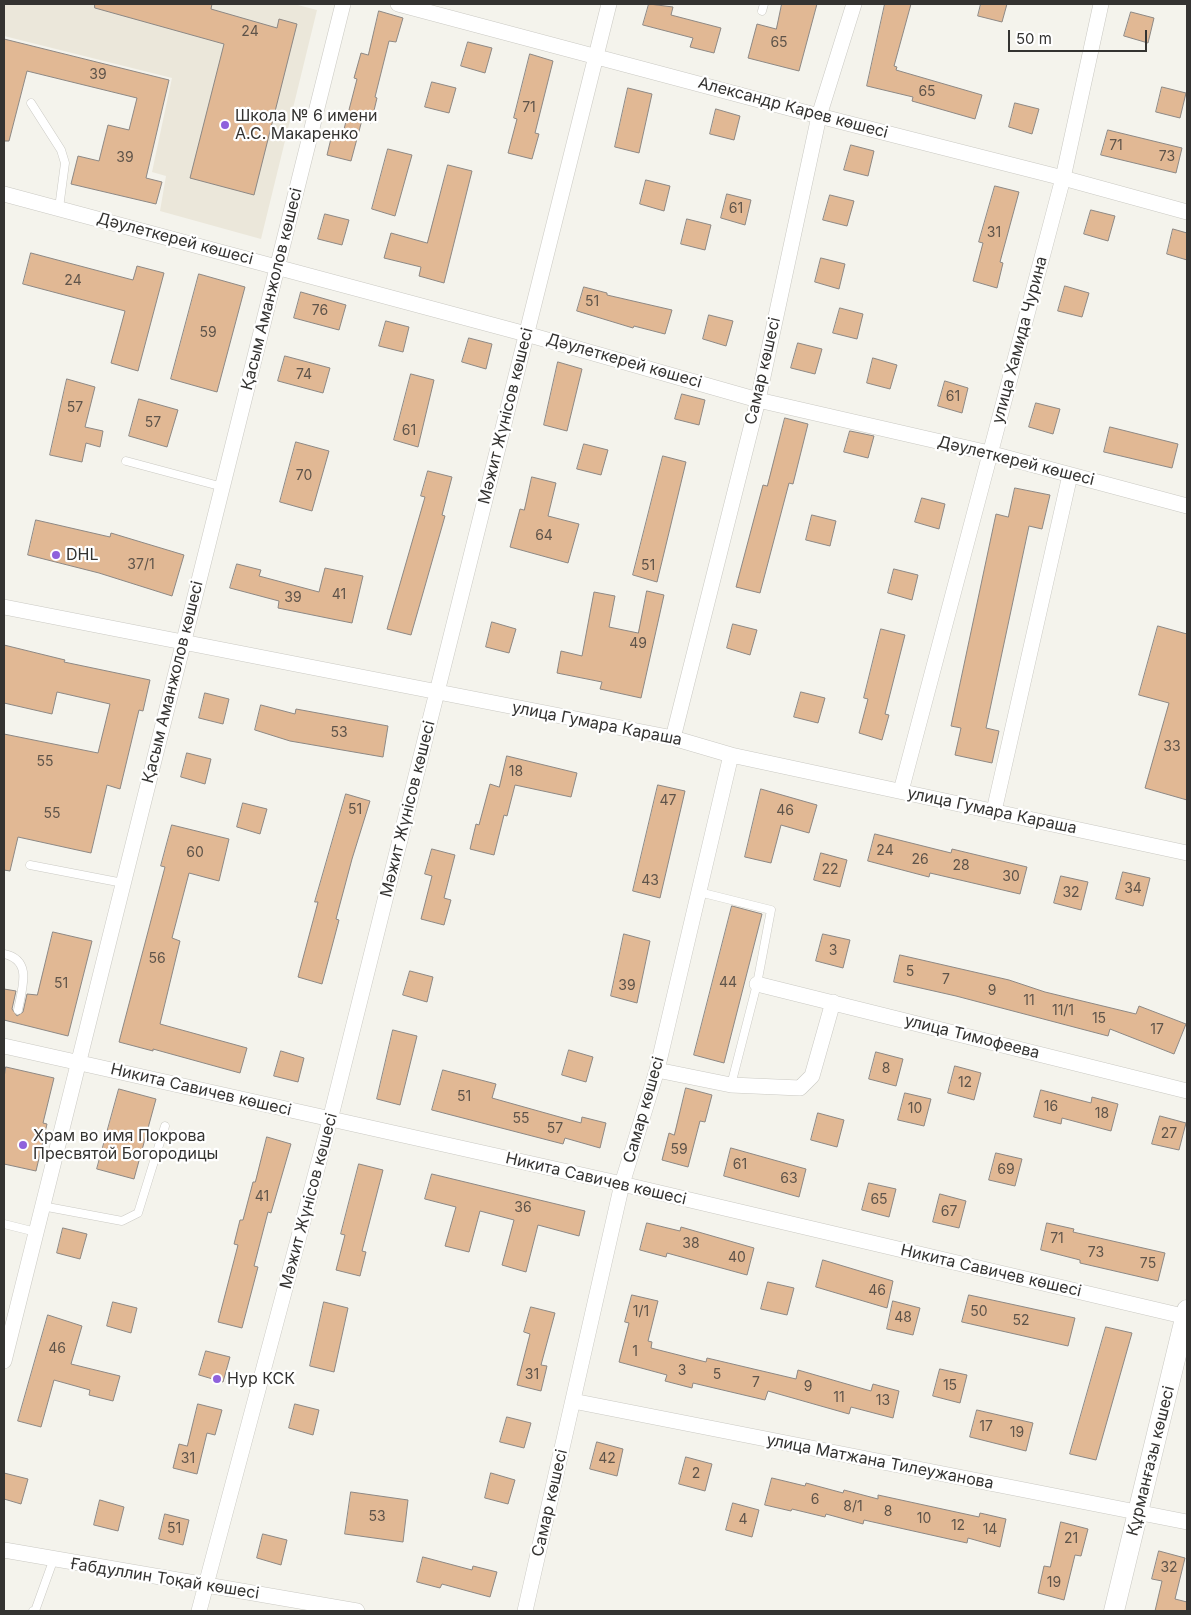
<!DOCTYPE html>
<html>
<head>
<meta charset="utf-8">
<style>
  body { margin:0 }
  #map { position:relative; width:1191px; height:1615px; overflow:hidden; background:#f4f3ec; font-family:Inter,sans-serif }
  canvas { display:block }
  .frame { position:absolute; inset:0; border:5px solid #343331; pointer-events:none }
  .scale { position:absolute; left:1008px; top:30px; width:139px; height:22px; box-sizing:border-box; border:2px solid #343331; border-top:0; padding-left:6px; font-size:15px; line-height:18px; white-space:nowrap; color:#343331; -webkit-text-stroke:4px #fff; paint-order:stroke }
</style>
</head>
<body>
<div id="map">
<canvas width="1191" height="1615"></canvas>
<div class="frame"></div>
<div class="scale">50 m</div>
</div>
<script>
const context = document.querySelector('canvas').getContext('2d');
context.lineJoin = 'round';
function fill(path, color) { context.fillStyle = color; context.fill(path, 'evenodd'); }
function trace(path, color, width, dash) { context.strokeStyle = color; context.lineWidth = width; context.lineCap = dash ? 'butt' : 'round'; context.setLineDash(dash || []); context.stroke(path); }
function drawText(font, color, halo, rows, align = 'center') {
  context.font = font + ' Inter,sans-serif'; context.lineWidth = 4.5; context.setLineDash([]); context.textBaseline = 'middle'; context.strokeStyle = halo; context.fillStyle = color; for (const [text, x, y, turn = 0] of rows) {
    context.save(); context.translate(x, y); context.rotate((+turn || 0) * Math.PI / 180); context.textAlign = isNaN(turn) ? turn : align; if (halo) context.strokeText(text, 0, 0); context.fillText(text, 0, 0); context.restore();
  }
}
const built = new Path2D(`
  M4,4H294L317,10L261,239L160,211L166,176L152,172L172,78L4,36Z`);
const building = new Path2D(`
  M95,4H212L211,9L277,28L279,19L297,24L254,195L190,178L224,44L95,8Z
  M649,4L673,7L671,15L721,28L714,53L690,47L693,38L643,25Z
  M782,4H817L799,71L748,58L757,24L776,29Z
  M885,4H911L894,66L897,67L896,70L982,95L975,119L912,101L913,97L867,86Z
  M981,4H1007L1002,22L978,16Z
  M379,11L403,18L396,42L389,41L375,97L377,98L371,123L362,120L351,161L327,155L333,130L343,133L357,79L354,78L361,53L368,55Z
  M1131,12L1154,18L1148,43L1124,36Z
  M4,39L169,80L146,178L162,182L156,204L71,184L78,156L99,161L108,125L129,130L137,98L27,71L9,141H4Z
  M468,42L492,48L485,73L461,66Z
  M530,54L553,61L535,133L539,134L532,159L508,153L517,119L514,118Z
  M432,82L456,88L449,113L425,107Z
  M1162,87L1186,93L1180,118L1156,112Z
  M628,88L652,94L639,153L615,147Z
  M1015,103L1039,109L1032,134L1009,127Z
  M716,109L740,116L734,140L710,134Z
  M1108,130L1182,148L1176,173L1101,155Z
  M851,145L874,151L868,176L844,170Z
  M388,149L412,155L395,216L372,209Z
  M448,165L472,171L444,283L419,276L421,267L384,258L391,233L427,243Z
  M646,180L670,186L664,211L640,204Z
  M995,186L1019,192L1000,262L1003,263L997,288L973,281L983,243L979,242Z
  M727,194L751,200L745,225L721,218Z
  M830,195L854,201L847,226L823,220Z
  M1091,210L1115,216L1108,241L1084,234Z
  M325,214L349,220L342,245L318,239Z
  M687,219L711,225L705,250L681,244Z
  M1173,229L1187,233V260L1167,254Z
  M31,253L133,280L137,266L164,273L138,371L111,363L125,311L23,284Z
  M821,258L845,264L839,289L815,282Z
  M199,274L245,287L217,392L171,379Z
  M1065,286L1089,293L1082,317L1058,311Z
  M584,287L607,293V295L672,310L665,334L634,326L633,328L577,311Z
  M301,292L346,305L339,330L294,318Z
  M840,308L863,314L857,339L833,333Z
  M709,315L733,321L726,346L703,339Z
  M386,321L409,327L403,352L379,346Z
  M469,338L492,344L486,369L462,362Z
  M798,343L822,349L815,374L791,368Z
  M285,356L330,368L323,393L278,381Z
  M873,358L897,365L890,389L867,383Z
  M558,362L582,369L567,431L544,425Z
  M411,374L434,380L418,447L394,440Z
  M67,379L95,387L85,427L103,431L100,447L86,443L82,462L50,455Z
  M945,381L968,388L962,413L938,406Z
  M682,394L705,400L699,425L675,419Z
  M139,399L178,410L167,447L129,436Z
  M1036,403L1060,409L1053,434L1029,427Z
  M785,418L808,424L793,484L789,483L760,593L736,587L763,485L767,486Z
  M1110,427L1178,444L1172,468L1104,452Z
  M850,431L874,436L868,458L844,452Z
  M296,442L329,451L312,511L280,502Z
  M584,444L608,450L601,475L577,469Z
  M663,456L686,462L657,582L633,575Z
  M428,471L452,477L442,515L445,516L411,635L387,629L425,497L421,496Z
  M532,477L556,483L548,516L579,524L568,563L510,547L520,509L524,510Z
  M1015,488L1050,495L1042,529L1029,526L986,728L999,731L992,763L955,755L961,728L951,726L996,514L1008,517Z
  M922,498L945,504L939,529L915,522Z
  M812,515L836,521L830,546L806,540Z
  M36,520L110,537L111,533L184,555L172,596L99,573L28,555Z
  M237,564L261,570L259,576L319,592L325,568L363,576L352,623L278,608L279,601L230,588Z
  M894,569L918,575L912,600L888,593Z
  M647,591L664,595L641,698L600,689L602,682L557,673L561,651L582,656L594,592L615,596L609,627L638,633Z
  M492,622L516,629L509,653L486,647Z
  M733,624L757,630L750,655L727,648Z
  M1158,626L1187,634V800L1145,788L1169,703L1139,695Z
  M881,629L905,635L885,714L889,715L882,740L859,733L868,699L864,698Z
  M4,645L65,660L64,662L150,680L143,711L139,710L120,789L107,785L91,853L18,837L10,871L4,870V734L98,753L110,704L57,692L52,714L4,703Z
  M801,692L825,698L818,723L794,717Z
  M205,693L229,699L223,724L199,718Z
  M261,705L295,714L296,709L388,726L383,757L290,741L255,730Z
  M187,753L211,759L205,784L181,777Z
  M507,756L577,773L571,797L515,785L507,816L504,815L494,855L470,849L476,824L479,825L490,784L499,787Z
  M658,785L685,791L660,898L633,891Z
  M761,789L817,805L809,833L781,825L771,863L745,857Z
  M346,794L370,801L352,859L336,919L339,920L322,984L298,977L318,902H315Z
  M243,803L267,809L260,834L237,827Z
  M172,825L229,839L219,881L189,873L172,938L180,941L160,1024L247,1048L240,1073L153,1049V1051L119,1042L165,867L161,866Z
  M875,834L951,853L952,849L1027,867L1020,894L930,873L929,877L868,861Z
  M432,849L455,855L444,898L451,900L444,925L421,919L432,876L425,874Z
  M821,853L847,860L840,887L814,880Z
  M1123,872L1150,878L1143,906L1116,899Z
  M1061,876L1088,882L1081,910L1054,903Z
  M732,906L762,914L724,1063L694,1055Z
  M53,932L92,941L68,1036L4,1020V989L16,991L12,1009L17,1016L23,1012L27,994L37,995Z
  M624,934L650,941L637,1003L611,996Z
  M823,934L850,940L843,968L816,961Z
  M900,955L1009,980L1045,992L1136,1014L1139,1006L1186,1024L1174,1054L1110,1029L1108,1036L956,996L894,982Z
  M410,971L433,977L427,1002L403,995Z
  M393,1030L417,1036L400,1105L377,1099Z
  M569,1050L593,1057L586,1082L562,1075Z
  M281,1051L304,1058L298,1082L274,1076Z
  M876,1052L903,1059L896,1086L869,1079Z
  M955,1066L981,1073L974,1100L948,1093Z
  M6,1067L54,1078L43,1123L47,1124L36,1171L4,1164V1078Z
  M443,1070L496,1084L492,1098L581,1123L582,1117L606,1123L600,1148L565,1138L563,1144L432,1110Z
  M686,1088L712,1095L705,1122L700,1121L688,1167L662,1160L669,1133L674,1135Z
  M119,1089L156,1099L134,1179L97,1169Z
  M1041,1090L1091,1103L1092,1097L1118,1104L1111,1131L1062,1118L1061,1124L1034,1117Z
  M905,1093L931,1099L924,1126L898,1120Z
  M818,1113L844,1120L837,1147L811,1140Z
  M1160,1116L1186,1123L1179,1150L1152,1144Z
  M267,1137L291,1144L271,1213L268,1212L254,1266L258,1267L242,1328L218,1322L238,1245L234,1244L240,1220H243L253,1182H255Z
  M731,1148L806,1169L799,1197L724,1176Z
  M996,1153L1022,1159L1015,1186L989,1180Z
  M359,1164L383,1170L362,1251L366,1252L360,1276L336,1270L345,1235L341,1234Z
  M432,1174L585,1211L579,1236L538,1225L526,1272L502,1265L514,1220L480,1211L469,1252L445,1246L456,1207L425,1199Z
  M869,1183L896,1189L889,1217L862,1210Z
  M940,1194L966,1201L959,1228L933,1222Z
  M647,1223L680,1231L681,1227L754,1248L747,1275L667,1253L666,1257L640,1250Z
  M1047,1223L1074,1229L1073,1232L1165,1253L1158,1281L1080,1263V1260L1041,1250Z
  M63,1228L87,1234L80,1259L57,1253Z
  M823,1260L893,1281L887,1308L816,1287Z
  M768,1282L794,1288L787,1315L761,1309Z
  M632,1295L658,1301L648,1341L652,1342L651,1348L706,1362L707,1358L796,1379L798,1370L871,1391L873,1384L899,1391L893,1418L851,1407L849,1414L768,1391L765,1400L693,1383L692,1388L665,1381L667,1375L619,1362L629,1323L625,1322Z
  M969,1295L1075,1318L1068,1346L962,1322Z
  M893,1301L920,1308L913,1335L887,1329Z
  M113,1302L137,1308L131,1333L107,1326Z
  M324,1302L348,1308L334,1372L310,1366Z
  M531,1307L555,1313L541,1365L547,1366L541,1391L517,1385L530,1334L524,1332Z
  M48,1315L82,1326L71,1364L120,1376L113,1401L89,1395L90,1390L54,1380L41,1427L18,1421Z
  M1106,1327L1132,1333L1096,1460L1070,1454Z
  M206,1351L230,1357L223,1382L199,1375Z
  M940,1369L967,1375L960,1403L933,1396Z
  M198,1404L222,1410L215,1435L207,1433L197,1474L173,1468L179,1444L187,1446Z
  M295,1404L319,1410L313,1435L289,1428Z
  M977,1410L1033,1423L1026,1451L970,1437Z
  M507,1417L531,1423L524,1448L500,1442Z
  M597,1442L623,1449L617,1476L590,1469Z
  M686,1457L712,1464L705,1491L679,1484Z
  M4,1473L28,1479L21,1504L4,1499Z
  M491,1473L515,1480L508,1504L485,1498Z
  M772,1478L805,1486L806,1483L843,1493L844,1490L878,1499V1495L979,1517L980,1513L1006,1519L1000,1547L968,1538L967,1543L864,1520L863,1524L826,1514L825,1517L792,1509L791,1511L765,1505Z
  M351,1492L408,1500L403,1542L345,1534Z
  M100,1500L124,1507L118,1531L94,1525Z
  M733,1503L759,1510L752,1537L726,1530Z
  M165,1514L189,1520L183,1545L159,1539Z
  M1061,1522L1088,1529L1081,1556L1075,1555L1064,1600L1038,1593L1044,1566L1050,1567Z
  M263,1534L287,1540L281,1565L257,1558Z
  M1159,1551L1185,1558L1175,1599L1187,1602V1611H1155L1162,1581L1152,1579Z
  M423,1557L472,1570L473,1566L497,1572L490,1597L442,1584L440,1588L417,1582Z`);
const lane = new Path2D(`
  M762,11L764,4
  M31,103L61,150L65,163L59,208
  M126,461L223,487
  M30,865L123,883
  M699,892L771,910L757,984L731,1085
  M4,954C33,960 22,988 18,1010
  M42,1206L122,1221L138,1213L165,1126
  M4,1224L36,1232
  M33,1611H35L53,1561`);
const street = new Path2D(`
  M398,4L819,116L1063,178L1187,212
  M4,194L526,334L758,400L989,453L1187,506
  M4,607L673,738L731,755L1187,853
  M673,738L758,400L819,116L854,4
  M901,791L1063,178L1101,4
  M994,811L1070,475
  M757,984L1187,1091
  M4,1046L622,1184L1187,1317
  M657,1070L731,1085L800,1088L812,1076L833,1002
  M4,1361L343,4
  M573,1401L1187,1522
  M4,1550L357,1611
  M199,1611L330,1120L609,4
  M525,1611L622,1184L657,1070L731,755`);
const secondary = new Path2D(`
  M1114,1611L1187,1310`);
const markers = [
  [225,125,5,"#8f62dc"],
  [56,555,5,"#8f62dc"],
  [23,1145,5,"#8f62dc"],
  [217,1379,5,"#8f62dc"]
];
const numberNames = [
  ["24",250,32],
  ["65",779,43],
  ["39",98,75],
  ["65",927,92],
  ["71",529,108],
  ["71",1116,146],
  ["73",1167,157],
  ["39",125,158],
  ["61",736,209],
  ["31",994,233],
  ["24",73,281],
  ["51",592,302],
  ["76",320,311],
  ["59",208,333],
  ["74",304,375],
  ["61",953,397],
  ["57",75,408],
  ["57",153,423],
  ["61",409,431],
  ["70",304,476],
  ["64",544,536],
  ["37/1",141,565],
  ["51",648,566],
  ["41",339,595],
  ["39",293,598],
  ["49",638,644],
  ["53",339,733],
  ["33",1172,747],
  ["55",45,762],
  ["18",516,772],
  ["47",668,801],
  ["51",355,810],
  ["46",785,811],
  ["55",52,814],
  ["24",885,851],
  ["60",195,853],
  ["26",920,860],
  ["28",961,866],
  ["22",830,870],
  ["30",1011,877],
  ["43",650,881],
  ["34",1133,889],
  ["32",1071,893],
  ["3",833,951],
  ["56",157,959],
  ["5",910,972],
  ["7",946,980],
  ["44",728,983],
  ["51",61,984],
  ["39",627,986],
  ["9",992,991],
  ["11",1029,1001],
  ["11/1",1063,1011],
  ["15",1099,1019],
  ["17",1157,1030],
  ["8",886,1069],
  ["12",965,1083],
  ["51",464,1097],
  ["16",1051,1107],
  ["10",915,1109],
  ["18",1102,1114],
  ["55",521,1119],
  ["57",555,1129],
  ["27",1169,1134],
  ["59",679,1150],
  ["61",740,1165],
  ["69",1006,1170],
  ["63",789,1179],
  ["41",262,1197],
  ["65",879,1200],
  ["36",523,1208],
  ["67",949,1212],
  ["71",1057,1239],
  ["38",691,1244],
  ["73",1096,1253],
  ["40",737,1258],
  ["75",1148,1264],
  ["46",877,1291],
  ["1/1",641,1312],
  ["50",979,1312],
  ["48",903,1318],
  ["52",1021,1321],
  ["46",57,1349],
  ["1",635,1352],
  ["3",682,1371],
  ["31",532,1375],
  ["5",717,1375],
  ["7",756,1383],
  ["15",950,1386],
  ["9",808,1387],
  ["11",839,1398],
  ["13",883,1401],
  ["17",986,1427],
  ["19",1017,1433],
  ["31",188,1459],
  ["42",607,1459],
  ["2",696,1474],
  ["6",815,1500],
  ["8/1",853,1507],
  ["8",888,1512],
  ["53",377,1517],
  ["10",924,1519],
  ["4",743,1520],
  ["12",958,1526],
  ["51",174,1529],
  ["14",990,1530],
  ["21",1071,1539],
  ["32",1169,1568],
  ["19",1054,1583]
];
const streetNames = [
  ["Александр Карев көшесі",793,108,15],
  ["Дәулеткерей көшесі",175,239,15],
  ["Қасым Аманжолов көшесі",272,289,-76],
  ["улица Хамида Чурина",1020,340,-75],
  ["Дәулеткерей көшесі",624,361,16],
  ["Самар көшесі",763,371,-77],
  ["Мәжит Жүнісов көшесі",506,416,-76],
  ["Дәулеткерей көшесі",1016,461,14],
  ["Қасым Аманжолов көшесі",173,682,-76],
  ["улица Гумара Караша",597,724,11],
  ["Мәжит Жүнісов көшесі",408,809,-76],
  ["улица Гумара Караша",992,811,12],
  ["улица Тимофеева",972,1037,14],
  ["Никита Савичев көшесі",201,1090,13],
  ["Самар көшесі",644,1110,-74],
  ["Никита Савичев көшесі",596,1179,13],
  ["Мәжит Жүнісов көшесі",309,1201,-75],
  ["Никита Савичев көшесі",991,1271,13],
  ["Құрманғазы көшесі",1151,1461,-76],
  ["улица Матжана Тилеужанова",880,1462,11],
  ["Самар көшесі",550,1503,-77],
  ["Ғабдуллин Тоқай көшесі",165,1579,9]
];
const poiNames = [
  ["Школа № 6 имени",235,116],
  ["А.С. Макаренко",235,134],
  ["DHL",66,555],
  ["Храм во имя Покрова",33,1136],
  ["Пресвятой Богородицы",33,1154],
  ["Нур КСК",227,1379]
];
fill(built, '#ebe7da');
fill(building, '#e1b894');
trace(building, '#8d8884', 1);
trace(lane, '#cac9c3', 9);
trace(street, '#cac9c3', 16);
trace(secondary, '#cac9c3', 21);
trace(lane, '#fff', 8);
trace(street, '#fff', 15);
trace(secondary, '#fff', 20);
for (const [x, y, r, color] of markers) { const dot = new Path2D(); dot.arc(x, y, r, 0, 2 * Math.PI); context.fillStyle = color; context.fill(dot); trace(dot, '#fff', 2); }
drawText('14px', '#5f544a', null, numberNames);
drawText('16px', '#343331', '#fff', streetNames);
drawText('16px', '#343331', '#fff', poiNames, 'left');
</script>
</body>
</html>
